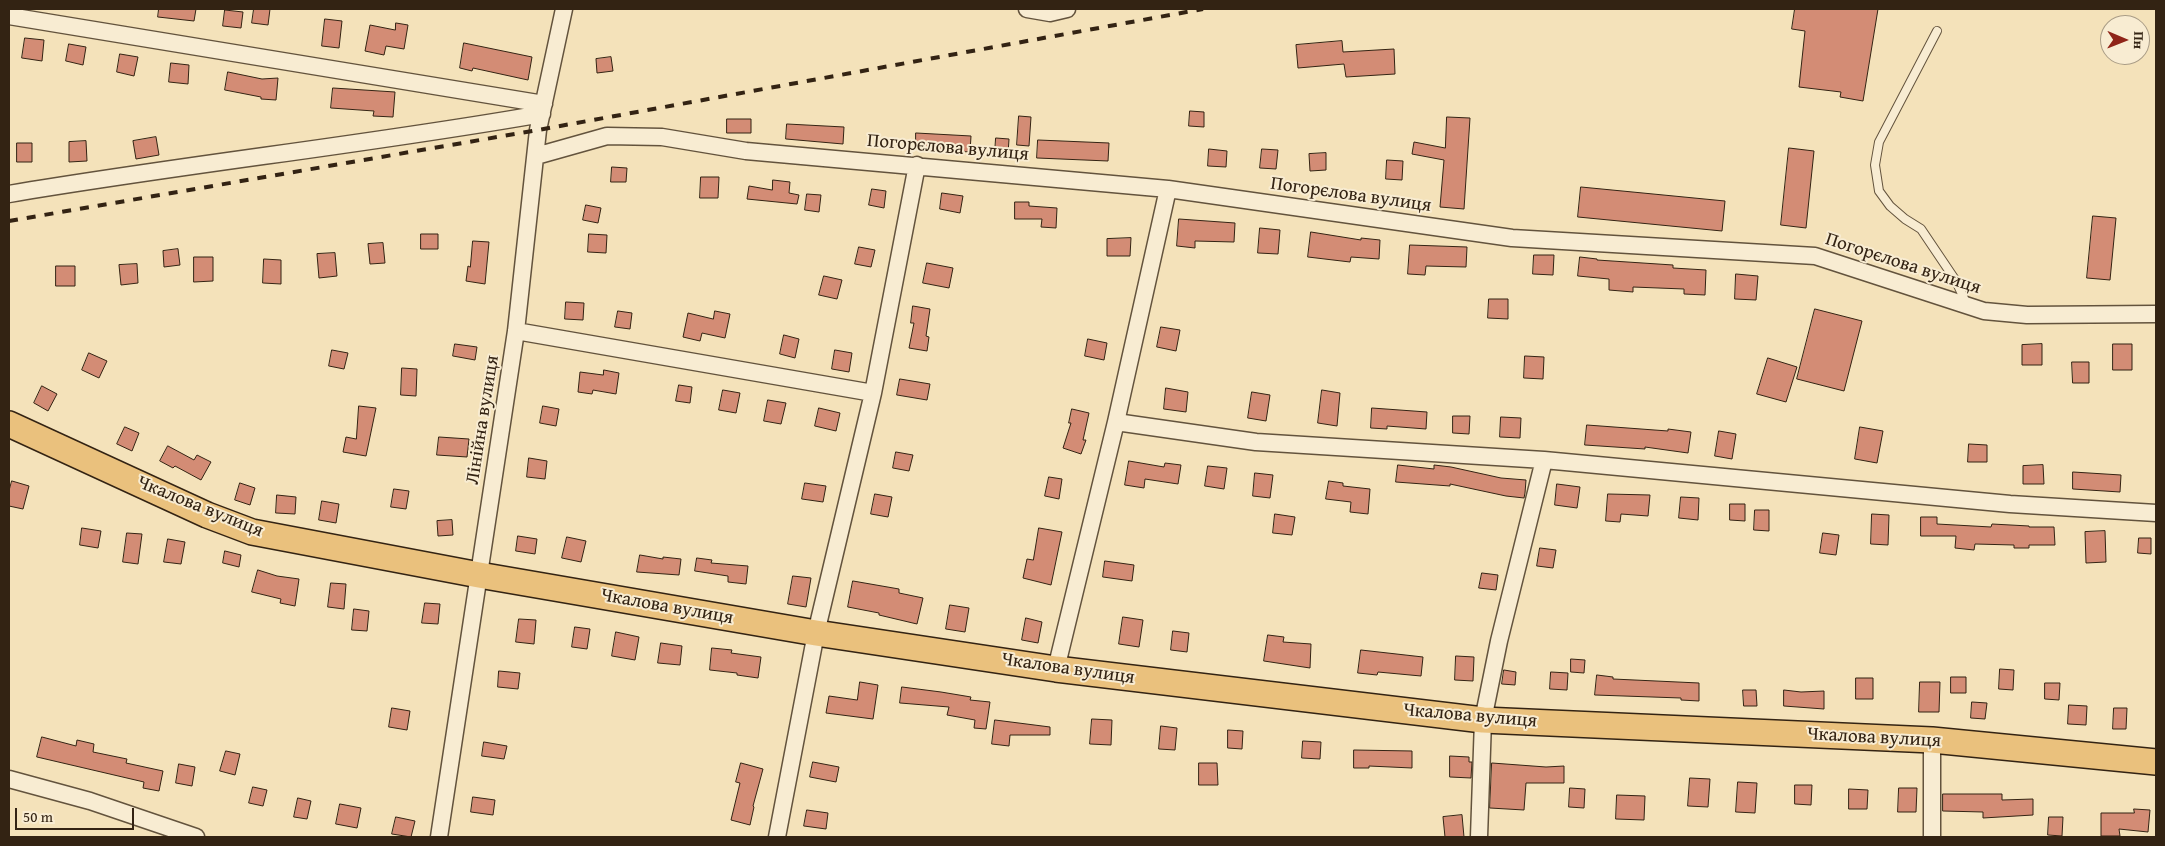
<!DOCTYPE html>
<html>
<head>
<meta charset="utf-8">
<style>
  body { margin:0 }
  #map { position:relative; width:2165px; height:846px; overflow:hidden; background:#f4e2ba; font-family:"Gentium Book Plus",serif }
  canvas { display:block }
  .frame { position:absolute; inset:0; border:10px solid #332313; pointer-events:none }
  .north { position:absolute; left:2100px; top:15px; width:50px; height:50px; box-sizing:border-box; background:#f8ecd2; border:1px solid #a99c86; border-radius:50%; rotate:91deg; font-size:14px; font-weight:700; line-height:20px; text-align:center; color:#332313 }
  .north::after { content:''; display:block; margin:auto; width:18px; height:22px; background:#8f2418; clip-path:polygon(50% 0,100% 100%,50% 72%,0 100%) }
  .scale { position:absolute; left:15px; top:808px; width:119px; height:22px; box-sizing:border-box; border:2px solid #332313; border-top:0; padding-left:6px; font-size:15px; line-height:18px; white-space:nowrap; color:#332313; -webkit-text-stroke:4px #f8ecd2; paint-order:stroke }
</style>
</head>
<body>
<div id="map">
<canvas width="2165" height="846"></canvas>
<div class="frame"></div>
<div class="north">Пн</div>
<div class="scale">50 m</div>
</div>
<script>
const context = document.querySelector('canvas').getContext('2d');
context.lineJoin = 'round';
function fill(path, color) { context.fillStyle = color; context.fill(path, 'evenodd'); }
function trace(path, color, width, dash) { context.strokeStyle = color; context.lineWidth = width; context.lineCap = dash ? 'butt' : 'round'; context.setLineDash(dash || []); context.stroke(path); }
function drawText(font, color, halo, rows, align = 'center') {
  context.font = font + ' "Gentium Book Plus",serif'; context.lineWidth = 4; context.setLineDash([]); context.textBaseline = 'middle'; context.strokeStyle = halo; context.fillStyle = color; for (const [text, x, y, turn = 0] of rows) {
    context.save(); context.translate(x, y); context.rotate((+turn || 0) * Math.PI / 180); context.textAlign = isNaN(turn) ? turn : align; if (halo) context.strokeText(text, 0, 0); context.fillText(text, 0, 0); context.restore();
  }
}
const building = new Path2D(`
  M159,9H196L194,21L158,17Z
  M254,9H270L268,25L252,23Z
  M1795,9H1878L1863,101L1840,97L1841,92L1799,87L1805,31L1792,29Z
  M225,10L243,12L241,28L223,26Z
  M325,19L342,21L339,48L322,46Z
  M396,23L408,25L404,49L386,46L384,55L365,51L370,25L395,30Z
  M25,38L44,40L42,61L22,58Z
  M1342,41L1343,52L1394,49L1395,74L1346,77L1344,64L1298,68L1296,45Z
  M464,43L532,57L528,80L473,68L472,71L460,68Z
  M69,44L86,47L83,65L66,61Z
  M120,54L138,57L134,76L117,72Z
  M611,57L613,71L597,73L596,59Z
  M171,63L189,65L188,84L169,82Z
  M228,72L262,79L278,78L276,100L261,99V97L225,90Z
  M333,88L395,92L393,117L373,116L374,111L331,108Z
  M1190,111L1204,112V127L1189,126Z
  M1019,116L1031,117L1029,146L1017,145Z
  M1447,117L1470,118L1464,209L1440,207L1444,160L1412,154L1414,142L1445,148Z
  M727,119H751V133H727Z
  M787,124L844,127L843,144L786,139Z
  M916,133L971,136L970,152L916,149Z
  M156,137L159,155L136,159L133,141Z
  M996,138L1009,139L1008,154L995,153Z
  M1038,140L1109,143L1108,161L1037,158Z
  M86,141L87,161L69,162V142Z
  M17,143H32V162H17Z
  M1789,148L1814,151L1806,228L1781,225Z
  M1209,149L1227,151L1226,167L1208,166Z
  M1262,149L1278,150L1276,169L1260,168Z
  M1326,153V170L1310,171L1309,154Z
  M1387,160L1403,161L1402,180L1386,179Z
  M612,167L627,168L626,182H611Z
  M701,177H719L718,198H700Z
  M773,180L790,182L789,193L799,195L797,204L747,199L749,186L772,190Z
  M1581,187L1725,201L1722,231L1578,217Z
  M872,189L886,191L884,208L869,205Z
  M942,193L963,196L960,213L940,209Z
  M807,194L821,195L819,212L805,210Z
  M1015,202H1029V206L1057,208L1056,228L1041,227L1042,219H1015Z
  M586,205L601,208L598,223L583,220Z
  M2093,216L2116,218L2110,280L2087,278Z
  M1179,219L1235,223L1234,242L1195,241V248L1177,246Z
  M1260,228L1280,230L1278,254L1258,253Z
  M1311,232L1361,240V238L1380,240L1379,259L1351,257L1350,262L1308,257Z
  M421,234H438V249H421Z
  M589,234L607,235L606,253L588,252Z
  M1131,238L1130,256H1107V239Z
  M473,241L489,242L485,284L466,281L468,266L470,267Z
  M383,243L385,263L370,264L368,244Z
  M1410,245L1467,247L1466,267L1426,266L1425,275L1408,274Z
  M859,247L875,250L871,267L855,264Z
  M178,249L180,265L164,267L163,251Z
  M335,253L337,276L319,278L317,254Z
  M1534,255H1554L1553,275L1533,274Z
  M194,257H213V281L194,282Z
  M1580,257L1597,259V260L1673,265V268L1706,270L1705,295L1684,294V289L1633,287V292L1609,290V279L1578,276Z
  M264,259L281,260V284L263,283Z
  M927,263L953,268L949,288L923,283Z
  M137,264L138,283L121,285L119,265Z
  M56,266H75V286H56Z
  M1736,274L1758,276L1756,300L1735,299Z
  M824,276L842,280L837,299L819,295Z
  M1489,299H1508V319L1488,318Z
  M566,302L584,303L583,320L565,319Z
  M913,306L930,309L926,336L929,337L927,351L909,348L914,323H911Z
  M1815,309L1862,321L1844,391L1797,379Z
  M618,311L632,313L630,329L615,327Z
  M715,311L730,314L725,338L702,333L700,341L683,337L688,313L713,319Z
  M1161,327L1180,330L1176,351L1157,347Z
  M784,335L799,339L795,358L780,354Z
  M1088,339L1107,343L1104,360L1085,356Z
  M455,344L477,347L475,360L453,356Z
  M2042,344V365H2022V345Z
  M2113,344H2132V370H2113Z
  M332,350L348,353L344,369L329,366Z
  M835,350L852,353L849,372L832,369Z
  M89,353L107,361L99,378L82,370Z
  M1525,356L1544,357L1543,379L1524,378Z
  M1768,358L1797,367L1786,402L1757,394Z
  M2072,362H2089V383H2073Z
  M402,368L417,369L416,396L401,395Z
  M604,370L619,373L616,394L593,390L592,394L578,392L580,372L603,375Z
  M900,379L930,384L927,400L897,395Z
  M679,385L692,387L690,403L676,401Z
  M42,386L57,394L48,411L34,403Z
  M1166,388L1188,392L1186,412L1164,409Z
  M723,390L740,393L736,413L719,410Z
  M1322,390L1340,393L1337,426L1318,423Z
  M1252,392L1270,395L1266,421L1248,418Z
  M768,400L786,403L781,424L764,421Z
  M359,406L376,408L366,456L343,452L346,437L356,439Z
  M543,406L559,409L556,426L540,423Z
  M819,408L840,413L836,431L815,426Z
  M1372,408L1427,412L1426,429L1387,426V429L1371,428Z
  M1072,409L1089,413L1083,440H1086L1081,454L1063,448L1071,423H1069Z
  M1453,416H1470L1469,434L1453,433Z
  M1501,417L1521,418L1520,438L1500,437Z
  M1587,425L1668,431V429L1691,432L1688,453L1645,447V449L1585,445Z
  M125,427L139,433L132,451L117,444Z
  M1860,427L1883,431L1877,463L1855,459Z
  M1719,431L1736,434L1732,459L1715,456Z
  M439,437L469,439L467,457L437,455Z
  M1969,444L1987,445V462H1968Z
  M168,446L194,460L197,455L211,462L201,480L175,466L173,468L160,461Z
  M896,452L913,455L909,471L893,468Z
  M529,458L547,461L545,479L527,477Z
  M1129,461L1164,467L1165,463L1181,465L1178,484L1145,479L1144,488L1125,485Z
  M1398,465L1434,469V465L1451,467L1501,478L1526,480L1525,493L1524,498L1506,496L1450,484V486L1396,482Z
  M2043,465L2044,484H2023V466Z
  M1208,466L1227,468L1224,489L1205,486Z
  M2073,472L2121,475L2120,492L2073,489Z
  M1255,473L1273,475L1270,498L1253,496Z
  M1049,477L1062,479L1059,499L1045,496Z
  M12,481L29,486L23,509L9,506V491Z
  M1329,481L1343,483V486L1370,489L1368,514L1350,512L1351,502L1326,499Z
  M240,483L255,488L250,505L235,500Z
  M805,483L826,486L823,502L802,499Z
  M1557,484L1580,487L1577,508L1555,505Z
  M394,489L409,491L406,509L391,507Z
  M875,494L892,497L888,517L871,514Z
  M1608,494L1650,495L1648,516L1621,514L1620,522L1606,521Z
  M277,495L296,497L295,514L276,513Z
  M1681,497L1699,498L1698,520L1679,518Z
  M322,501L339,504L336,523L319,520Z
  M1730,504H1745V521L1730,520Z
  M1755,510H1769V531L1754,530Z
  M1275,514L1295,517L1292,535L1273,533Z
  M1872,514L1889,515L1888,545L1871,544Z
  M1921,517H1937V524L1991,527L1992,524L2029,526V527H2054L2055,545H2029V548H2014V545L1975,544L1974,550L1955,548L1956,536H1921Z
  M452,520L453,535L438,536L437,521Z
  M82,528L101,531L98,548L80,545Z
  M1039,528L1062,532L1051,585L1023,578L1027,559L1033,560Z
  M2105,531L2106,562L2086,563L2085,532Z
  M127,533L142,534L138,564L123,562Z
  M1823,533L1839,535L1836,555L1820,553Z
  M518,536L537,539L535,554L516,551Z
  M567,537L586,541L581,562L562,558Z
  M2139,538H2151V554L2138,553Z
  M168,539L185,542L181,564L164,562Z
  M1540,548L1556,550L1553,568L1537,566Z
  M225,551L241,555L239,567L223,563Z
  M640,555L663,559V557L681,559L679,575L637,572Z
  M697,558L712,560L711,563L748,566L746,584L728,582V576L695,571Z
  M1105,561L1134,565L1132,581L1103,577Z
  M258,570L277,576L299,579L295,606L280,603L281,599L252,592Z
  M1482,573L1498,575L1496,590L1479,588Z
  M793,576L811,578L806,607L788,604Z
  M853,581L899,589V593L923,598L917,624L879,615V613L848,607Z
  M331,583L346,584L344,609L328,607Z
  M425,603L440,604L438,624L422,623Z
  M950,605L969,608L965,632L946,629Z
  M354,609L369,611L367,631L352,630Z
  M1123,617L1143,620L1139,647L1119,644Z
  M1026,618L1042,622L1038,643L1022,640Z
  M519,619L536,620L534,644L516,642Z
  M575,627L590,629L587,649L572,647Z
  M1173,631L1189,633L1187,652L1171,650Z
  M616,632L639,637L635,660L612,656Z
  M1268,635L1284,637L1283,642L1311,644L1310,668L1264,661Z
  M661,643L682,646L680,665L658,663Z
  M712,648L732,650L731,653L761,657L758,678L737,675V673L710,670Z
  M1361,650L1423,657L1421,676L1378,672L1377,675L1358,673Z
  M1456,656L1474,657L1473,681L1455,680Z
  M1571,659L1585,660L1584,673L1571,672Z
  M2000,669L2014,670L2013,690L1999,689Z
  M1504,670L1516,672L1515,685L1502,684Z
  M499,671L520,673L518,689L498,687Z
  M1551,672L1568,673L1567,690L1550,689Z
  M1597,675L1613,677V679L1699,683V701L1681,700V698L1595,695Z
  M1951,677H1966V693H1951Z
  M1856,678H1873V699H1856Z
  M860,682L878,685L873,719L826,713L829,696L857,700Z
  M1920,682H1940L1939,712H1919Z
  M2045,683H2060L2059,700L2045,699Z
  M902,687L941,692L971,697L970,700L990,702L986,729L974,728L975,720L947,715L949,707L900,703Z
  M1743,690H1756L1757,706H1744Z
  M1784,690L1801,692L1824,691V709L1784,706Z
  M1972,702L1987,703L1985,719L1971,718Z
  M2069,705L2087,706L2086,725L2068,724Z
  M392,708L410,711L407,730L389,727Z
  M2114,708H2127L2126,729H2113Z
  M1092,719L1112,720L1111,745L1090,744Z
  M995,720L1050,727V735H1010L1009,746L992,744Z
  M1161,726L1177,728L1175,750L1159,749Z
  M1228,730L1243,731L1242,749L1228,748Z
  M42,737L76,746L77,740L94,744L93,752L127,759L126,763L163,771L159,791L143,788L144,782L37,757Z
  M1303,741L1321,742L1320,759L1302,758Z
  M484,742L507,746L504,759L482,756Z
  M1354,750L1412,751V768L1369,766V768H1354Z
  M226,751L240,754L235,775L220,771Z
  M1450,756L1469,757V762H1472L1471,778L1450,777Z
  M813,762L839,767L836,782L810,777Z
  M741,763L763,769L753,806L754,807L750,825L731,820L740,783L736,782Z
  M1199,763H1217L1218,785H1199Z
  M1492,763L1546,767L1564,766V783H1526L1524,810L1490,808Z
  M179,764L195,767L192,786L176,783Z
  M1690,778L1710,779L1708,807L1688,806Z
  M1738,782L1757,783L1755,813L1736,812Z
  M1795,785H1812L1811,805L1795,804Z
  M253,787L267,790L263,806L249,803Z
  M1570,788L1585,789L1584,808L1569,807Z
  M1899,788H1917L1916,812H1898Z
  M1849,789L1868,790L1867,809H1849Z
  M1943,794H2002V800L2033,799V815L1983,818V812L1943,811Z
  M1617,795L1645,796L1644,820L1616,819Z
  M473,797L495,800L493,815L471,812Z
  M298,798L311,801L307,819L294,817Z
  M340,804L361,808L357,828L336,824Z
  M2134,809L2150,810L2148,832L2119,829L2120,836H2101V813H2134Z
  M807,810L828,813L826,829L804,826Z
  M1462,815L1464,837H1445L1443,817Z
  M396,817L415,821L411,837L392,834Z
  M2049,817H2063L2062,836L2048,835Z`);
const lane = new Path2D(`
  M1937,31L1879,142L1875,165L1879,191L1890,206L1905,219L1921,229L1956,281L1967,305`);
const street = new Path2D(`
  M1027,9L1050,13L1067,9
  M9,16L544,104
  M536,156L607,136L662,137L746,151L1168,189L1512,238L1815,256L1984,311L2027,315L2156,314
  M9,194C186,164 365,145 542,114
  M516,331L873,393
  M1116,422L1256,442L1544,460L2010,504L2156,513
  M1056,669L1116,422L1168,189
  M9,779L90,801L196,837
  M439,837L516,331L538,130L564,9
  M777,837L816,633L873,393L917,165
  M1479,837L1483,720L1499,641L1544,460
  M1932,837V740`);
const primary = new Path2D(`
  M9,424L207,515L252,532L479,575L816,633L1056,669L1483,720L1932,740L2156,762`);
const rail = new Path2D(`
  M9,221L538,130L1203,9`);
const streetNames = [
  ["Погорєлова вулиця",948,148,5],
  ["Погорєлова вулиця",1351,195,8],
  ["Погорєлова вулиця",1903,264,18],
  ["Лінійна вулиця",483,420,-81],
  ["Чкалова вулиця",200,507,22],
  ["Чкалова вулиця",667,607,10],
  ["Чкалова вулиця",1068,669,8],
  ["Чкалова вулиця",1470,716,5],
  ["Чкалова вулиця",1874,738,3]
];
fill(building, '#d38c75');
trace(building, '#332313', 1);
trace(lane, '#63533d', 10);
trace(street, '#63533d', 19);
trace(primary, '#332313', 28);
trace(lane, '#f8ecd2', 8);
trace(street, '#f8ecd2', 16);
trace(primary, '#eac17d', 25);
trace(rail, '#332313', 4, [9, 9]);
drawText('19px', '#332313', '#f8ecd2', streetNames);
</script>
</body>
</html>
